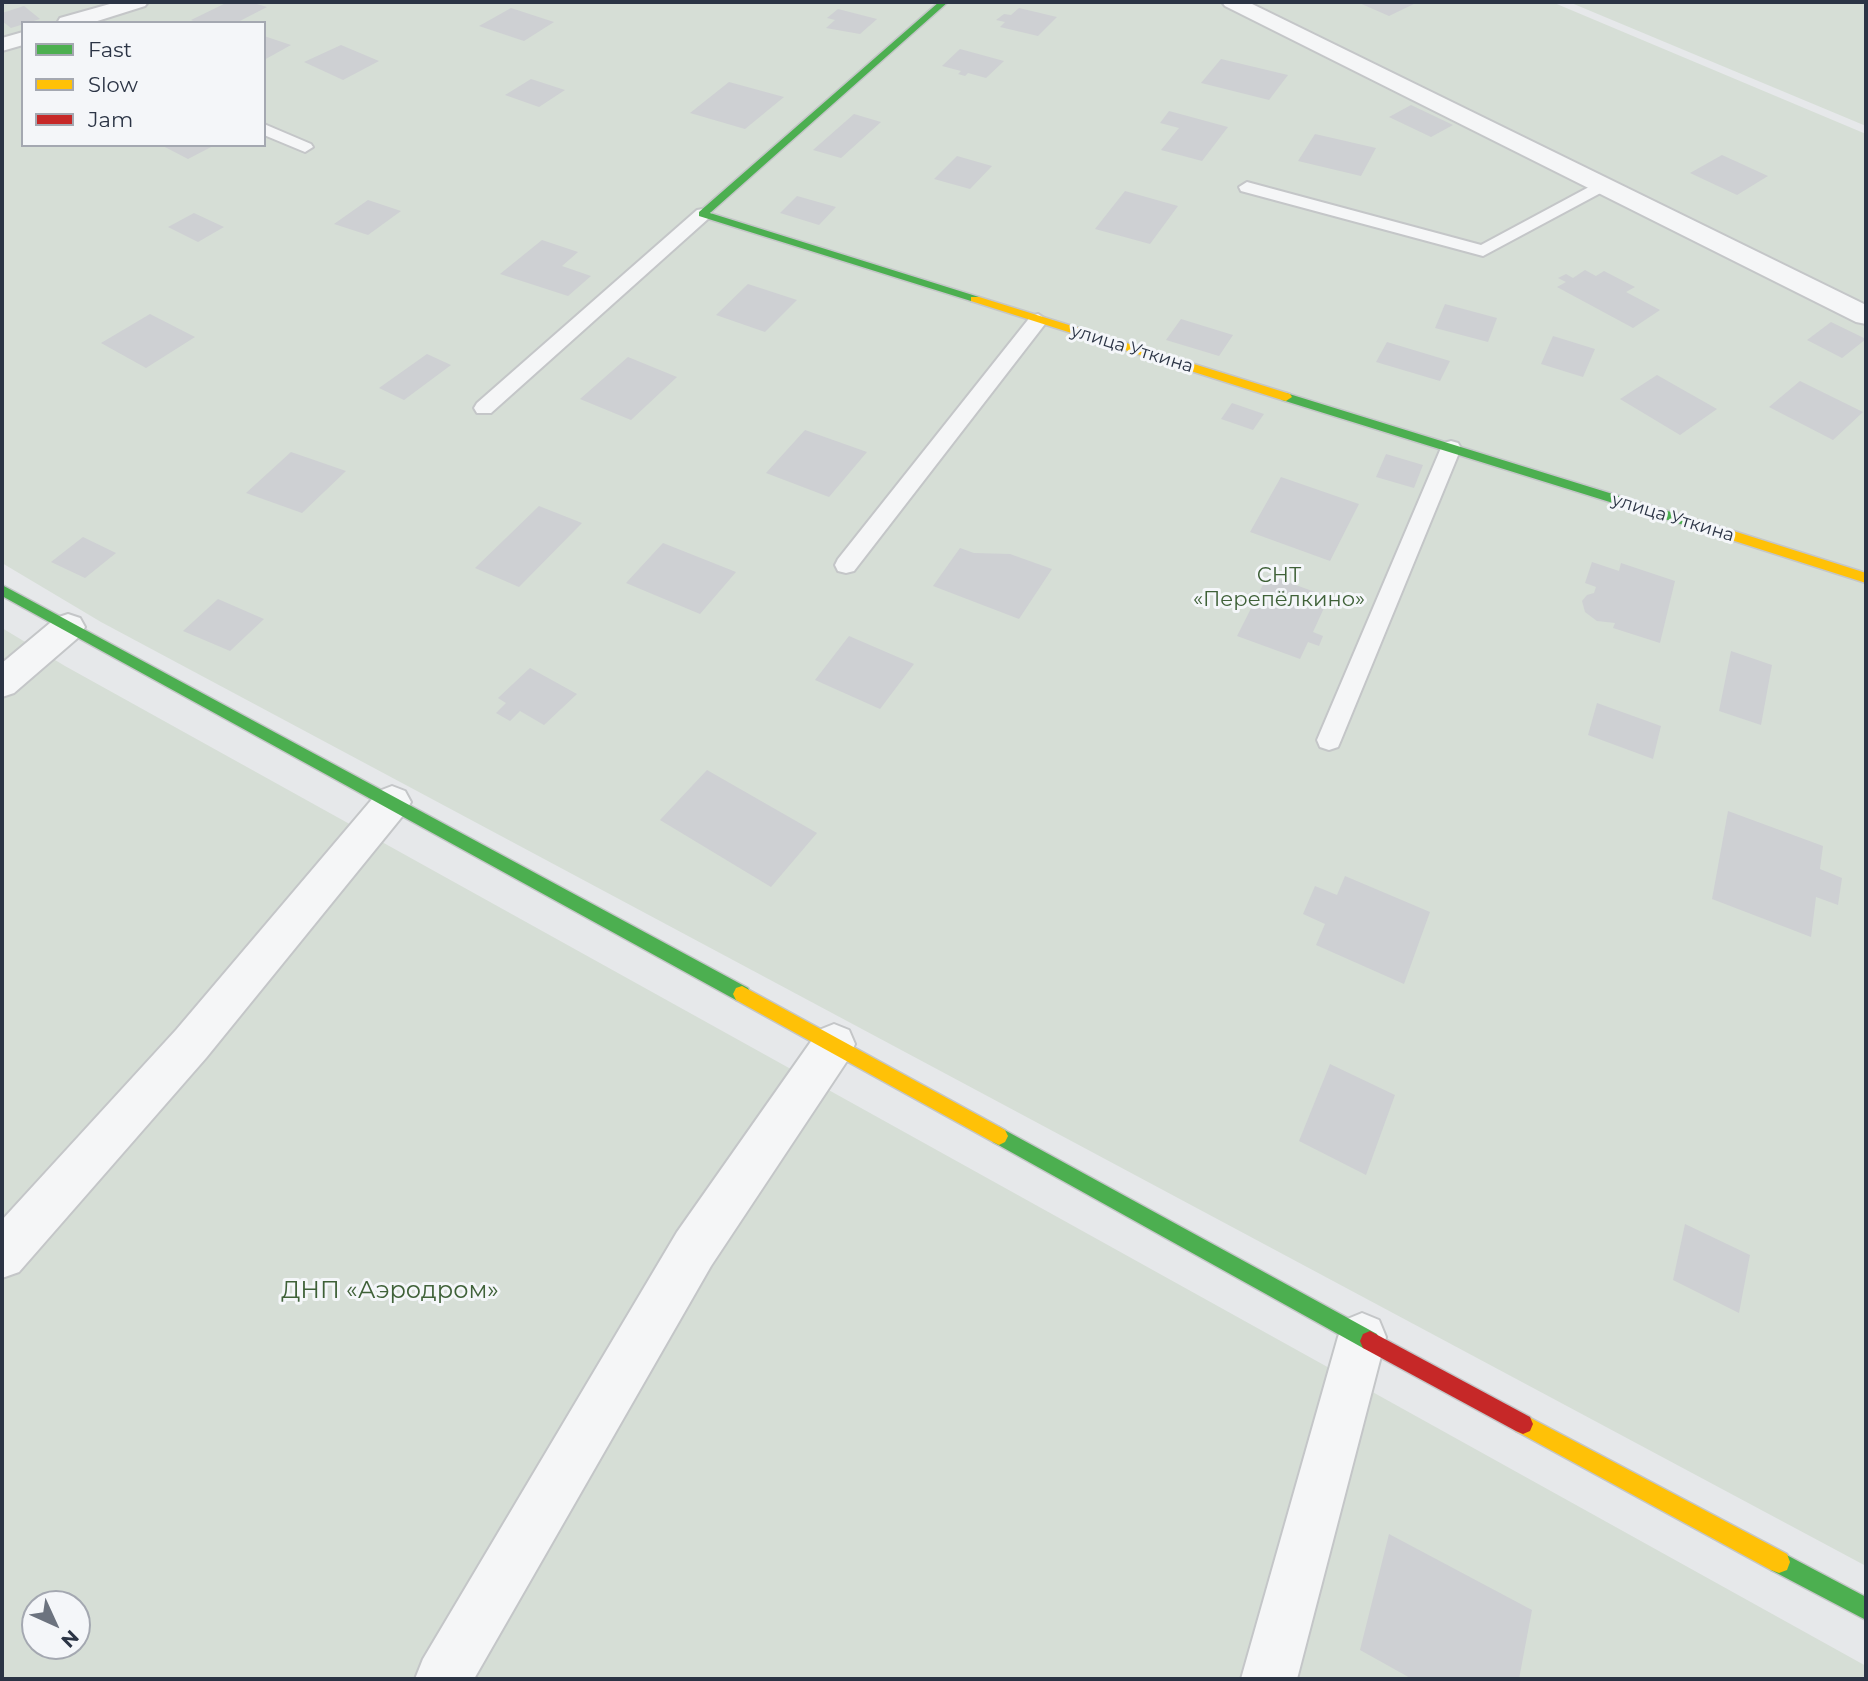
<!DOCTYPE html>
<html>
<head>
<meta charset="utf-8">
<style>
  body { margin:0 }
  #map { position:relative; width:1868px; height:1681px; overflow:hidden; background:#e6e8ea; font-family:Montserrat,sans-serif }
  canvas { display:block }
  .frame { position:absolute; inset:0; border:4px solid #2b3445; pointer-events:none }
  .legend { position:absolute; left:21px; top:21px; width:245px; height:126px; box-sizing:border-box; background:#f4f6f9; border:2px solid #a4a8b1; margin:0; padding:9px 12px; list-style:none; font-size:21px; color:#2b3445 }
  .legend li { display:flex; align-items:center; gap:14px; height:35px }
  .legend b { width:35px; border:2px solid #a4a8b1 }
  .north { position:absolute; left:21px; top:1590px; width:70px; height:70px; box-sizing:border-box; background:#f4f6f9; border:2px solid #a4a8b1; border-radius:50%; rotate:135deg; font-size:19px; font-weight:700; line-height:28px; text-align:center; color:#2b3445 }
  .north::after { content:''; display:block; margin:auto; width:24px; height:32px; background:#6c737f; clip-path:polygon(50% 0,100% 100%,50% 72%,0 100%) }
</style>
</head>
<body>
<div id="map">
<canvas width="1868" height="1681"></canvas>
<div class="frame"></div>
<ul class="legend">
<li><b style="height:9px;background:#4caf50"></b>Fast</li>
<li><b style="height:9px;background:#ffc107"></b>Slow</li>
<li><b style="height:9px;background:#c62828"></b>Jam</li>
</ul>
<div class="north">N</div>
</div>
<script>
const context = document.querySelector('canvas').getContext('2d');
context.lineJoin = 'round';
function fill(path, color) { context.fillStyle = color; context.fill(path, 'evenodd'); }
function trace(path, color, width, dash) { context.strokeStyle = color; context.lineWidth = width; context.lineCap = dash ? 'butt' : 'round'; context.setLineDash(dash || []); context.stroke(path); }
function drawText(font, color, halo, rows, align = 'center') {
  context.font = font + ' Montserrat,sans-serif'; context.lineWidth = 6; context.setLineDash([]); context.textBaseline = 'middle'; context.strokeStyle = halo; context.fillStyle = color; for (const [text, x, y, turn = 0] of rows) {
    context.save(); context.translate(x, y); context.rotate((+turn || 0) * Math.PI / 180); context.textAlign = isNaN(turn) ? turn : align; if (halo) context.strokeText(text, 0, 0); context.fillText(text, 0, 0); context.restore();
  }
}
const green = new Path2D(`
  M2,2H1552L1866,134V1566L101,622L2,563ZM23,23H264V145H23Z
  M1569,2H1866V126Z
  M2,628L65,666L1866,1666V1679H2ZM35,1604H77V1646H35Z`);
const building = new Path2D(`
  M228,2H250L267,7L236,23H198L191,20Z
  M1357,2H1412L1416,3L1389,16Z
  M24,6L40,19L11,28L2,21V13Z
  M511,8L554,22L524,41L479,26Z
  M1019,8L1057,17L1038,36L1000,27L1005,22L996,20L1004,14L1011,15Z
  M838,9L877,19L860,34L826,28L835,20L827,18Z
  M264,36L291,45L264,60Z
  M341,45L379,61L343,80L304,62Z
  M960,49L1004,61L986,78L968,73L965,76L958,74L961,71L942,66Z
  M1221,59L1288,75L1269,100L1201,83Z
  M531,79L565,90L539,107L505,95Z
  M729,82L784,97L745,129L690,113Z
  M1411,105L1453,125L1431,137L1389,117Z
  M1169,111L1228,127L1202,161L1161,150L1179,128L1160,123Z
  M854,114L881,122L841,158L813,150Z
  M1315,134L1376,148L1361,176L1298,161Z
  M161,145H215L188,159Z
  M1722,155L1768,176L1737,195L1690,173Z
  M957,156L992,166L970,189L934,179Z
  M1125,191L1178,206L1150,244L1095,229Z
  M797,196L836,207L819,225L780,213Z
  M368,200L401,211L368,235L334,224Z
  M194,213L224,227L198,242L168,227Z
  M542,240L578,252L562,266L591,276L568,296L500,274Z
  M1585,270L1596,276L1604,271L1635,287L1626,292L1660,310L1633,328L1557,287L1566,282L1558,278L1566,274L1573,278Z
  M748,284L797,300L765,332L716,315Z
  M1445,304L1497,318L1488,342L1435,328Z
  M150,314L195,337L146,368L101,343Z
  M1181,319L1233,335L1219,356L1166,340Z
  M1831,322L1866,339L1842,358L1807,340Z
  M1553,336L1595,349L1583,377L1541,364Z
  M1387,342L1450,361L1440,381L1376,362Z
  M427,354L451,365L404,400L379,388Z
  M628,357L677,377L631,420L580,399Z
  M1657,375L1717,409L1680,435L1620,399Z
  M1800,381L1863,412L1833,440L1769,407Z
  M1232,403L1264,414L1253,430L1221,419Z
  M805,430L867,452L829,497L766,473Z
  M291,452L346,471L302,513L246,493Z
  M1386,454L1423,465L1414,488L1376,477Z
  M1281,477L1359,504L1330,561L1250,532Z
  M539,506L582,523L519,587L475,568Z
  M83,537L116,553L85,578L51,562Z
  M663,543L736,572L700,614L626,583Z
  M960,548L974,553L1010,554L1052,569L1019,619L933,586Z
  M1592,562L1619,571L1621,563L1675,581L1660,643L1613,628L1615,623L1597,621L1585,612L1582,601L1587,595L1594,593L1596,587L1585,583Z
  M1268,575L1329,597L1313,632L1323,636L1319,646L1308,642L1300,659L1237,636Z
  M218,599L264,619L230,651L183,631Z
  M849,636L914,664L880,709L815,680Z
  M1731,651L1772,665L1761,725L1719,711Z
  M530,668L577,694L544,725L520,711L510,721L496,713L506,703L498,698Z
  M1597,703L1661,726L1653,759L1588,735Z
  M707,770L817,833L771,887L660,820Z
  M1728,811L1823,846L1820,869L1842,878L1838,905L1816,897L1811,937L1712,899Z
  M1345,876L1430,912L1404,984L1316,945L1325,924L1303,914L1315,886L1337,895Z
  M1330,1064L1395,1095L1366,1175L1299,1141Z
  M1685,1224L1750,1255L1739,1313L1673,1280Z
  M1389,1534L1532,1610L1519,1679H1412L1360,1650Z`);
const lane = new Path2D(`
  M264,124L311,144L313,147L305,152L264,135Z
  M1602,180L1610,185L1608,189L1483,256L1241,191L1239,187L1247,182L1481,245Z
  M703,209L709,210L712,214L709,218L491,413H477L474,408L477,403L697,210Z
  M1038,314L1047,320L1045,324L854,571L846,573L838,571L835,565L838,559L1031,316Z
  M1451,441L1458,443L1461,448L1341,740L1338,747L1329,750L1320,747L1317,740L1441,448L1444,443Z`);
const street = new Path2D(`
  M117,2H148L145,6L91,23H57L60,18Z
  M1222,2H1248L1866,305V324L1856,322L1225,6Z
  M23,32V45L2,51V38Z
  M68,614L80,618L85,627L80,636L14,693L2,697V663L56,618Z
  M392,786L405,791L411,802L405,813L206,1058L19,1272L2,1278V1220L176,1030L379,791Z
  M834,1024L849,1030L855,1044L849,1058L711,1266L474,1679H415L423,1659L677,1232L819,1030Z
  M1362,1313L1379,1320L1386,1337L1297,1679H1241L1338,1337L1345,1320Z`);
const fast = new Path2D(`
  M939,2H948L710,213L979,297V301H971L699,216V212Z
  M1286,393L1729,530L1731,533L1724,538L1719,536L1282,400L1280,397Z
  M2,585L748,988L751,994L748,1000L742,1002L736,1000L2,596Z
  M999,1127L1377,1334L1380,1341L1377,1348L1370,1351L1363,1348L993,1142L990,1136L993,1130Z
  M1779,1551L1866,1597V1620L1771,1570L1768,1562L1771,1554Z`);
const slow = new Path2D(`
  M971,297H979L1290,394L1292,397L1286,401L1282,400L971,301Z
  M1724,528L1866,573V583L1719,536L1717,533Z
  M742,986L1005,1130L1008,1136L1005,1142L999,1145L993,1142L736,1000L733,994L736,988Z
  M1523,1414L1787,1554L1790,1562L1787,1570L1779,1573L1771,1570L1516,1431L1513,1424L1516,1417Z`);
const jam = new Path2D(`
  M1370,1331L1530,1417L1533,1424L1530,1431L1523,1434L1516,1431L1363,1348L1360,1341L1363,1334Z`);
const farStreetnames = [
  ["улица Уткина",1132,349,17],
  ["улица Уткина",1673,518,17]
];
const parkNames = [
  ["СНТ",1279,576],
  ["«Перепёлкино»",1279,600]
];
const nearParknames = [
  ["ДНП «Аэродром»",390,1291]
];
fill(green, '#d6ded6');
fill(building, '#ced0d3');
trace(lane, '#c4c6c8', 4);
trace(street, '#c4c6c8', 4);
trace(fast, '#c4c6c8', 3);
trace(slow, '#c4c6c8', 3);
trace(jam, '#c4c6c8', 3);
fill(lane, '#f5f6f7');
fill(street, '#f5f6f7');
fill(fast, '#4caf50');
fill(slow, '#ffc107');
fill(jam, '#c62828');
drawText('18px', '#2b3445', '#f4f6f9', farStreetnames);
drawText('21px', '#3f6138', '#f4f6f9', parkNames);
drawText('24px', '#3f6138', '#f4f6f9', nearParknames);
</script>
</body>
</html>
